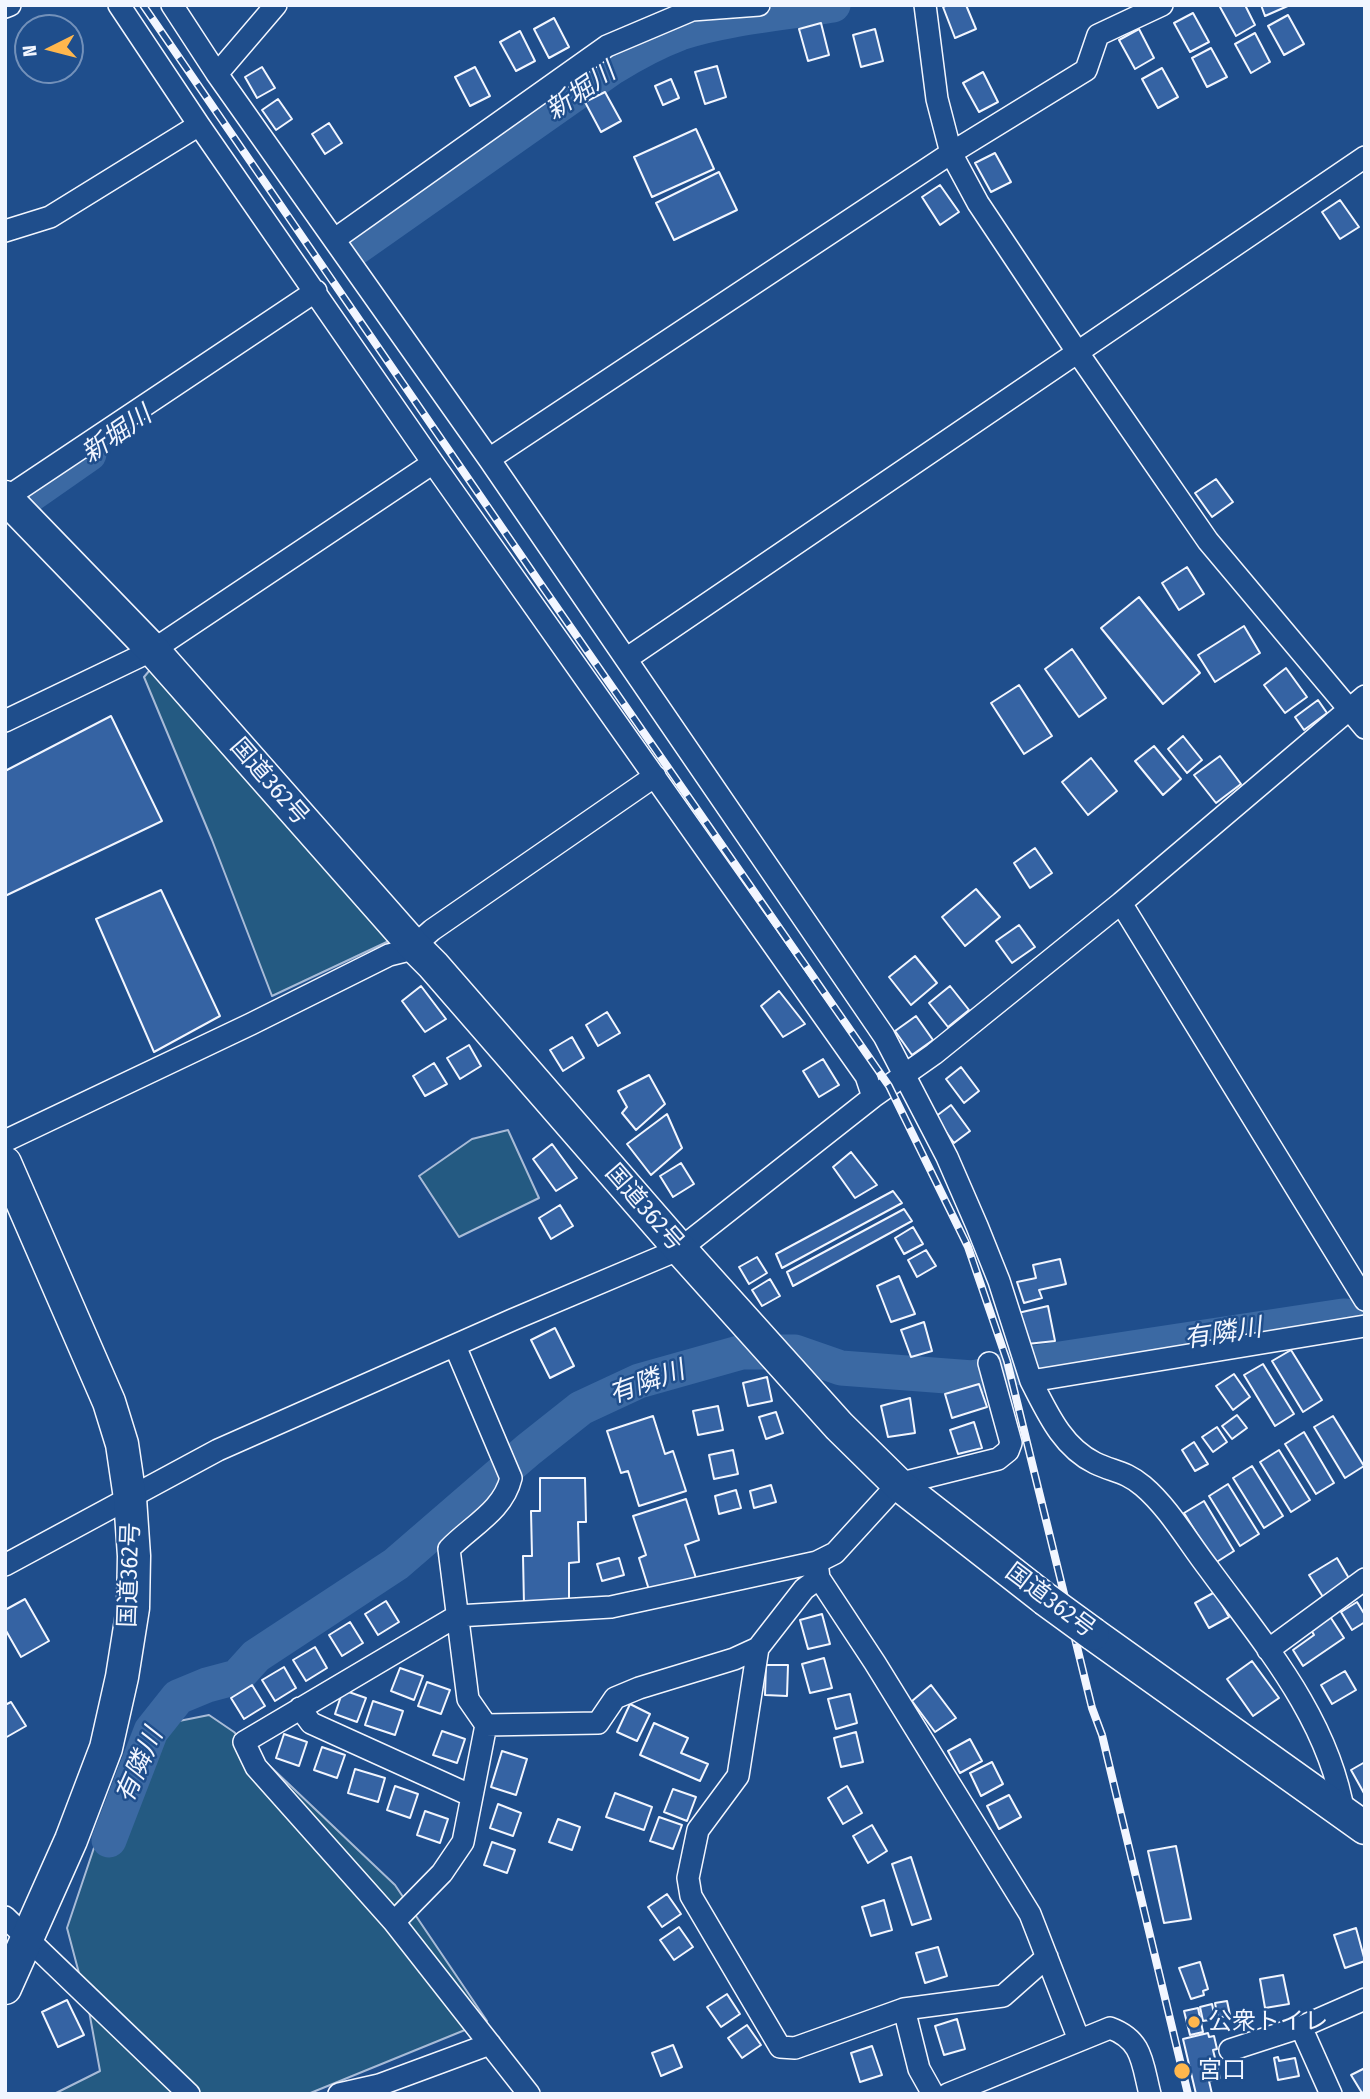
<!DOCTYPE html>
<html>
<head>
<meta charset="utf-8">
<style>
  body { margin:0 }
  #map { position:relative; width:1370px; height:2099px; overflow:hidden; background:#1f4e8c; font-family:"Fira Sans Condensed",sans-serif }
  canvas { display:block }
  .frame { position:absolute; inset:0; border:7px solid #f2f6ff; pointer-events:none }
  .north { position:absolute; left:14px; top:14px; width:70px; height:70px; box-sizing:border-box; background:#1f4e8c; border:2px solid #7391ba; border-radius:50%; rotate:264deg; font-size:19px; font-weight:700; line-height:28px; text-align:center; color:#f2f6ff }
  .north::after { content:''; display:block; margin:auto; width:24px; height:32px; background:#ffb74d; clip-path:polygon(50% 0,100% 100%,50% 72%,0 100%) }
</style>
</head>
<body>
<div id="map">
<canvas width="1370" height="2099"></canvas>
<div class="frame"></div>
<div class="north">N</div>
</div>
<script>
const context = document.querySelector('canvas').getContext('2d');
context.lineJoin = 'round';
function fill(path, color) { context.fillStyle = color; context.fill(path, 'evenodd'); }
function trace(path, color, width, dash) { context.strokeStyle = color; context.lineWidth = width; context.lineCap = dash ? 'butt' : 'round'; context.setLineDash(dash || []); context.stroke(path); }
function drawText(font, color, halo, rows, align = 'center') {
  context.font = font + ' "Fira Sans Condensed","Noto Sans JP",sans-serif'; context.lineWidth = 5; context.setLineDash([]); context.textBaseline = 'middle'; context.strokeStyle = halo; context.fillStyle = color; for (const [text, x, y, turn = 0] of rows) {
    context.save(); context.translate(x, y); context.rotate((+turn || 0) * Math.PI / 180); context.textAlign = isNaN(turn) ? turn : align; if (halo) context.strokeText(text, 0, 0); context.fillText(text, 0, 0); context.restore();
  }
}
const green = new Path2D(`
  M160,658L391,940L272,996L212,840L144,677Z
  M508,1130L539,1198L459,1237L419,1176L472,1139Z
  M209,1715L234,1732L395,1885L487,2021L308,2094H54L100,2071L89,2011L67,1928L103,1821L144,1728Z`);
const river = new Path2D(`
  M357,247L613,67C634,54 656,42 680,33C724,18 786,13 833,5
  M26,498L89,454
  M109,1840L151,1731L178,1697L207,1685L237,1677L256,1656L396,1564L528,1450L581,1408L639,1381L742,1352H795L841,1368L973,1378L1040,1362L1343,1316L1365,1317`);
const building = new Path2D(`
  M948,5H966L976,29L955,38L943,7Z
  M1223,5H1245L1255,25L1236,36L1220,7Z
  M1261,5H1290L1265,16Z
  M1193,13L1209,42L1190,52L1174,23Z
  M1288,15L1304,44L1284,55L1268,26Z
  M554,18L569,47L549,58L534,29Z
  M821,23L829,55L808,61L799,29Z
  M875,29L883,61L861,67L853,35Z
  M1139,29L1154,58L1135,69L1119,40Z
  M520,31L535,61L516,71L500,42Z
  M1255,33L1270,62L1251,73L1235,44Z
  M1211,48L1227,77L1207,87L1192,58Z
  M717,66L726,97L705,104L695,72Z
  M262,67L275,88L257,98L245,77Z
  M475,67L490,96L470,106L455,77Z
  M1162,68L1178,97L1158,108L1142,79Z
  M983,72L998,102L979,112L963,83Z
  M671,79L679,98L663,105L655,86Z
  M605,92L621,121L601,132L585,102Z
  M278,99L292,119L276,130L262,110Z
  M329,123L342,143L325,154L312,134Z
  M696,129L714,169L652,197L634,157Z
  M995,153L1011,182L991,192L975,163Z
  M719,172L737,210L674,240L656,203Z
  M940,185L959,212L940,225L922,197Z
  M1340,200L1359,227L1340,239L1322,212Z
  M1216,479L1233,502L1212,517L1195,493Z
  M1187,567L1204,594L1179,610L1162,583Z
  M1139,597L1200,673L1163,704L1101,628Z
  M1244,626L1260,653L1215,682L1198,655Z
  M1072,649L1106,698L1079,717L1045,669Z
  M1286,668L1307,697L1285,713L1264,685Z
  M1019,685L1052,736L1024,754L991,703Z
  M1318,700L1327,713L1304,730L1295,717Z
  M111,716L162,821L5,896V771Z
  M1183,736L1202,760L1187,773L1168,749Z
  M1154,746L1181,779L1163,795L1135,761Z
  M1220,756L1241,784L1216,803L1194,775Z
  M1091,758L1117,791L1088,815L1062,782Z
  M1035,848L1052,873L1030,888L1014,863Z
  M976,889L1000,917L965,946L942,917Z
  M161,890L220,1016L154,1052L96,919Z
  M1019,925L1035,947L1012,963L996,941Z
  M915,956L937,983L911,1005L889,977Z
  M421,986L446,1019L425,1032L402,1001Z
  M950,986L969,1010L948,1027L929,1003Z
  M779,991L805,1024L783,1037L761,1006Z
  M607,1012L620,1033L598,1046L586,1025Z
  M916,1016L933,1040L912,1055L895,1031Z
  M572,1037L584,1058L563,1071L550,1050Z
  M469,1045L481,1066L460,1079L447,1058Z
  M823,1059L839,1085L819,1097L803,1071Z
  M434,1063L447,1084L425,1096L413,1076Z
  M961,1067L979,1091L964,1103L946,1079Z
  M649,1075L665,1104L636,1130L622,1113L627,1107L618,1091Z
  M951,1105L970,1131L954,1143L935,1117Z
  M667,1114L682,1148L651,1175L627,1144Z
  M552,1144L577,1178L556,1191L533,1159Z
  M851,1152L877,1185L855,1198L833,1167Z
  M681,1163L694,1184L673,1197L660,1176Z
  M893,1191L902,1203L782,1268L776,1254Z
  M560,1205L573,1226L551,1239L539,1218Z
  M904,1209L912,1221L793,1286L787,1272Z
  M913,1227L923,1244L904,1254L895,1238Z
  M926,1250L936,1266L917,1277L908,1260Z
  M757,1257L767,1273L749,1284L739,1267Z
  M1060,1259L1066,1284L1039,1290L1042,1298L1024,1303L1017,1282L1036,1278L1033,1265Z
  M899,1276L915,1314L891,1322L877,1286Z
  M770,1279L780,1296L762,1306L752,1290Z
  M1048,1306L1055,1341L1027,1344L1018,1313Z
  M924,1322L932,1351L911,1357L901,1330Z
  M555,1328L574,1366L550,1378L531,1340Z
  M1291,1350L1322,1400L1303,1412L1272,1361Z
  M1263,1364L1294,1414L1275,1426L1244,1375Z
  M1234,1374L1250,1397L1233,1410L1216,1386Z
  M767,1377L772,1401L748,1406L743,1383Z
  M979,1384L987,1407L952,1418L945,1394Z
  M910,1398L915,1433L888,1437L881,1406Z
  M718,1406L723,1430L698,1435L693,1411Z
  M776,1412L783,1433L766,1439L759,1417Z
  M1237,1415L1247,1428L1232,1439L1222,1426Z
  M653,1416L665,1454L673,1451L686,1491L639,1506L628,1471L621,1473L607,1431Z
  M1333,1416L1364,1466L1345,1478L1314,1427Z
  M974,1422L982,1448L958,1454L950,1430Z
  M1217,1427L1227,1442L1213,1452L1202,1437Z
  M1304,1432L1334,1483L1316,1494L1285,1444Z
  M1194,1442L1208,1464L1195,1471L1182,1450Z
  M733,1450L738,1474L714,1479L709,1455Z
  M1279,1450L1310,1500L1291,1512L1260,1462Z
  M1252,1466L1283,1516L1264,1528L1233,1478Z
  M540,1478H585L586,1522H578L579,1562L569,1563V1605H524L523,1556H532L531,1511H540Z
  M1228,1484L1259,1534L1240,1546L1209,1496Z
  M771,1485L776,1502L754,1508L750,1491Z
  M736,1490L741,1508L719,1514L715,1496Z
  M686,1499L699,1540L685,1545L696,1578L650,1593L639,1558L646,1555L633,1516Z
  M1204,1501L1234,1551L1215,1563L1184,1513Z
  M619,1558L624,1575L602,1581L597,1564Z
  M1337,1558L1350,1580L1323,1597L1309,1575Z
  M1215,1592L1229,1617L1209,1628L1195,1603Z
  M25,1599L49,1641L21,1657L5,1629V1610Z
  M386,1601L399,1622L378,1635L365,1614Z
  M1357,1602L1365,1615V1622L1352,1630L1341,1612Z
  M822,1614L830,1644L808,1649L800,1620Z
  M1329,1615L1344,1638L1303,1666L1293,1650L1314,1635L1310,1628Z
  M350,1622L363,1643L342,1656L329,1635Z
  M315,1647L327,1668L306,1681L293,1660Z
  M824,1658L832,1688L810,1693L802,1664Z
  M1252,1661L1279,1698L1253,1716L1227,1679Z
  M766,1665H788L787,1696L765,1695Z
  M284,1667L296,1688L275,1701L262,1680Z
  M400,1668L423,1676L414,1700L391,1691Z
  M1345,1671L1356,1690L1332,1704L1321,1685Z
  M427,1682L450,1690L441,1714L418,1706Z
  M252,1685L265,1706L244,1719L231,1698Z
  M931,1685L956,1718L935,1732L912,1701Z
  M343,1690L366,1698L357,1722L335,1714Z
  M850,1694L857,1723L836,1729L828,1699Z
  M373,1701L403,1711L395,1735L365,1725Z
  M11,1702L26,1726L5,1738V1705Z
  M630,1704L650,1714L637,1741L617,1732Z
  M654,1723L688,1738L681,1753L708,1764L700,1781L640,1755Z
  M442,1731L465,1739L457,1763L433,1755Z
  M856,1732L863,1762L841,1767L834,1738Z
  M284,1734L307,1742L299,1766L276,1758Z
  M970,1739L982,1761L960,1773L948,1751Z
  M322,1747L345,1755L337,1778L314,1770Z
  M502,1751L527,1759L516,1795L491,1787Z
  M992,1762L1003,1784L981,1796L970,1773Z
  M1365,1762V1795L1351,1770Z
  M355,1769L385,1778L378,1802L348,1793Z
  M395,1786L418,1794L410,1818L387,1810Z
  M847,1786L862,1813L843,1824L828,1798Z
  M673,1789L696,1797L687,1821L664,1812Z
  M615,1793L652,1807L644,1830L606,1817Z
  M1009,1795L1021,1817L999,1829L987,1806Z
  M498,1804L521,1813L513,1836L490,1828Z
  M425,1811L448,1819L440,1843L417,1835Z
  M659,1817L682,1825L673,1849L650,1841Z
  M558,1819L580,1827L572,1850L549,1842Z
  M872,1825L887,1851L868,1863L853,1836Z
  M492,1842L515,1850L507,1873L484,1865Z
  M1176,1846L1191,1919L1164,1923L1148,1851Z
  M911,1857L931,1919L912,1925L892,1864Z
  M667,1894L681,1914L662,1927L648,1907Z
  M884,1900L892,1930L871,1936L862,1907Z
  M679,1927L693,1947L674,1960L660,1940Z
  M1356,1928L1365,1961L1345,1968L1334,1935Z
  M938,1947L947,1976L925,1983L916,1953Z
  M1200,1962L1208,1989L1203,1991L1204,1995L1191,1999L1179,1968Z
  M1283,1975L1289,2004L1265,2008L1260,1979Z
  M727,1994L740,2014L721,2027L707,2007Z
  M67,2000L84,2035L58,2047L42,2012Z
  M1227,2001L1230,2015L1218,2018L1215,2003Z
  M1212,2004L1215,2019L1203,2021L1200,2007Z
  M1198,2008L1203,2032L1190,2035L1184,2011Z
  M957,2019L965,2049L944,2055L935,2026Z
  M747,2025L761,2045L742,2058L728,2038Z
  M1208,2033L1209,2037L1214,2036L1217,2049L1213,2050L1220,2078L1209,2081L1212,2094H1196L1183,2039Z
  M673,2045L682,2067L661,2076L652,2053Z
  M872,2046L882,2075L860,2082L851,2053Z
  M1278,2057L1279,2061L1295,2058L1299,2076L1278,2080L1274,2058Z
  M1365,2068V2091L1362,2093L1351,2075Z`);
const minor = new Path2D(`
  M119,5L199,125L433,463L866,1076L873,1097
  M172,5L217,74L489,459L884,1036L947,1157L977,1226L999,1281L1031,1381
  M925,5L937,99L951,153L978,203L1078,353L1208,541L1365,728
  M5,7L10,5
  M217,74L276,5
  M5,231L50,217L199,125
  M335,239L607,46L692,10L759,5
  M489,459L951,153L1086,70L1098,35L1162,5
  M6,498L316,291
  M626,659L1365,157
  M5,721L153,650L433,463
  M1121,903L1365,1300
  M5,1141L251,1024L389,955L405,951L414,946L432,930L655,776
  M817,1562L819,1578L875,1663L1030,1914L1079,2040
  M5,1565L218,1450L512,1320L680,1249L873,1097L934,1054L1121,903L1365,696
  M758,1648L738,1776L698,1830L688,1878L691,1896L780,2047L795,2048L904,2009L1003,1996L1047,1957
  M1268,1650L1365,1579
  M300,1708L311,1723L472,1796
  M486,1725L598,1723L615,1698L639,1688L734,1659L758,1648L804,1589L819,1578
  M1344,1814C1329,1719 1264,1644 1209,1569C1188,1542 1169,1508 1143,1486C1125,1471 1114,1472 1095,1463C1062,1447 1047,1412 1031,1381L1365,1326
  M5,1917L189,2094
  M394,1922L442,1873L463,1842L486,1725L468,1699L449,1549C471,1526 503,1511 511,1478L455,1346
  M904,2009L919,2069L933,2094
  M1301,2027L1331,2094
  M1230,2050L1301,2027L1365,1999
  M339,2094L379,2085L490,2044
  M529,2094L394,1922L256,1767L244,1742L457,1616L611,1607L817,1562L835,1553L898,1484L998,1459L1008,1451L1011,1443L989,1363
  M948,2094L1110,2028C1143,2040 1142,2063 1150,2094`);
const highway = new Path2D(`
  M5,497L153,650L414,946L433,965L680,1249L839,1426L898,1484L1045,1599
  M5,1163L109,1402L122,1444L130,1498L134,1556L133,1608L122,1677L106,1748L71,1840L5,1988
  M1093,1634L1365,1828`);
const rail = new Path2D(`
  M143,5L542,586L889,1086L968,1247L1007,1361L1092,1708L1102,1735L1188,2094`);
const highwayBridge = new Path2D(`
  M1045,1599L1093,1634`);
const markers = [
  [1194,2022,7,"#ffb74d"],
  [1182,2071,9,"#ffb74d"]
];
const streetNames = [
  ["国道362号",269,782,49],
  ["国道362号",644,1208,49],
  ["国道362号",130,1575,-88],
  ["国道362号",1050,1601,37]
];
const poiNames = [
  ["公衆トイレ",1208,2022],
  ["宮口",1198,2071]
];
const waterNames = [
  ["新堀川",581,92,-35],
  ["新堀川",117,435,-35],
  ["有隣川",1223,1334,-9],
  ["有隣川",647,1383,-20],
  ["有隣川",140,1766,-66]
];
fill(green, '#245a82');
trace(green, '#a8bbd7', 2);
trace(river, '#3b69a3', 35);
fill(building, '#3563a3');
trace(building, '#f2f6ff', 2);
trace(minor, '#f2f6ff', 24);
trace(highway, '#f2f6ff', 35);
trace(minor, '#1f4e8c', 21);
trace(highway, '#1f4e8c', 32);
trace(rail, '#f2f6ff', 8);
trace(rail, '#1f4e8c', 5, [16]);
trace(highwayBridge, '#f2f6ff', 35, []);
trace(highwayBridge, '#1f4e8c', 32);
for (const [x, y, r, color] of markers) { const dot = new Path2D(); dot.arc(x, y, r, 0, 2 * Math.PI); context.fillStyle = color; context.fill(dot); trace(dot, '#1f4e8c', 2.5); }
drawText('24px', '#f2f6ff', '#1f4e8c', streetNames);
drawText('24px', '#f2f6ff', '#1f4e8c', poiNames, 'left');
drawText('italic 26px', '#f2f6ff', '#1f4e8c', waterNames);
</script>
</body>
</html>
